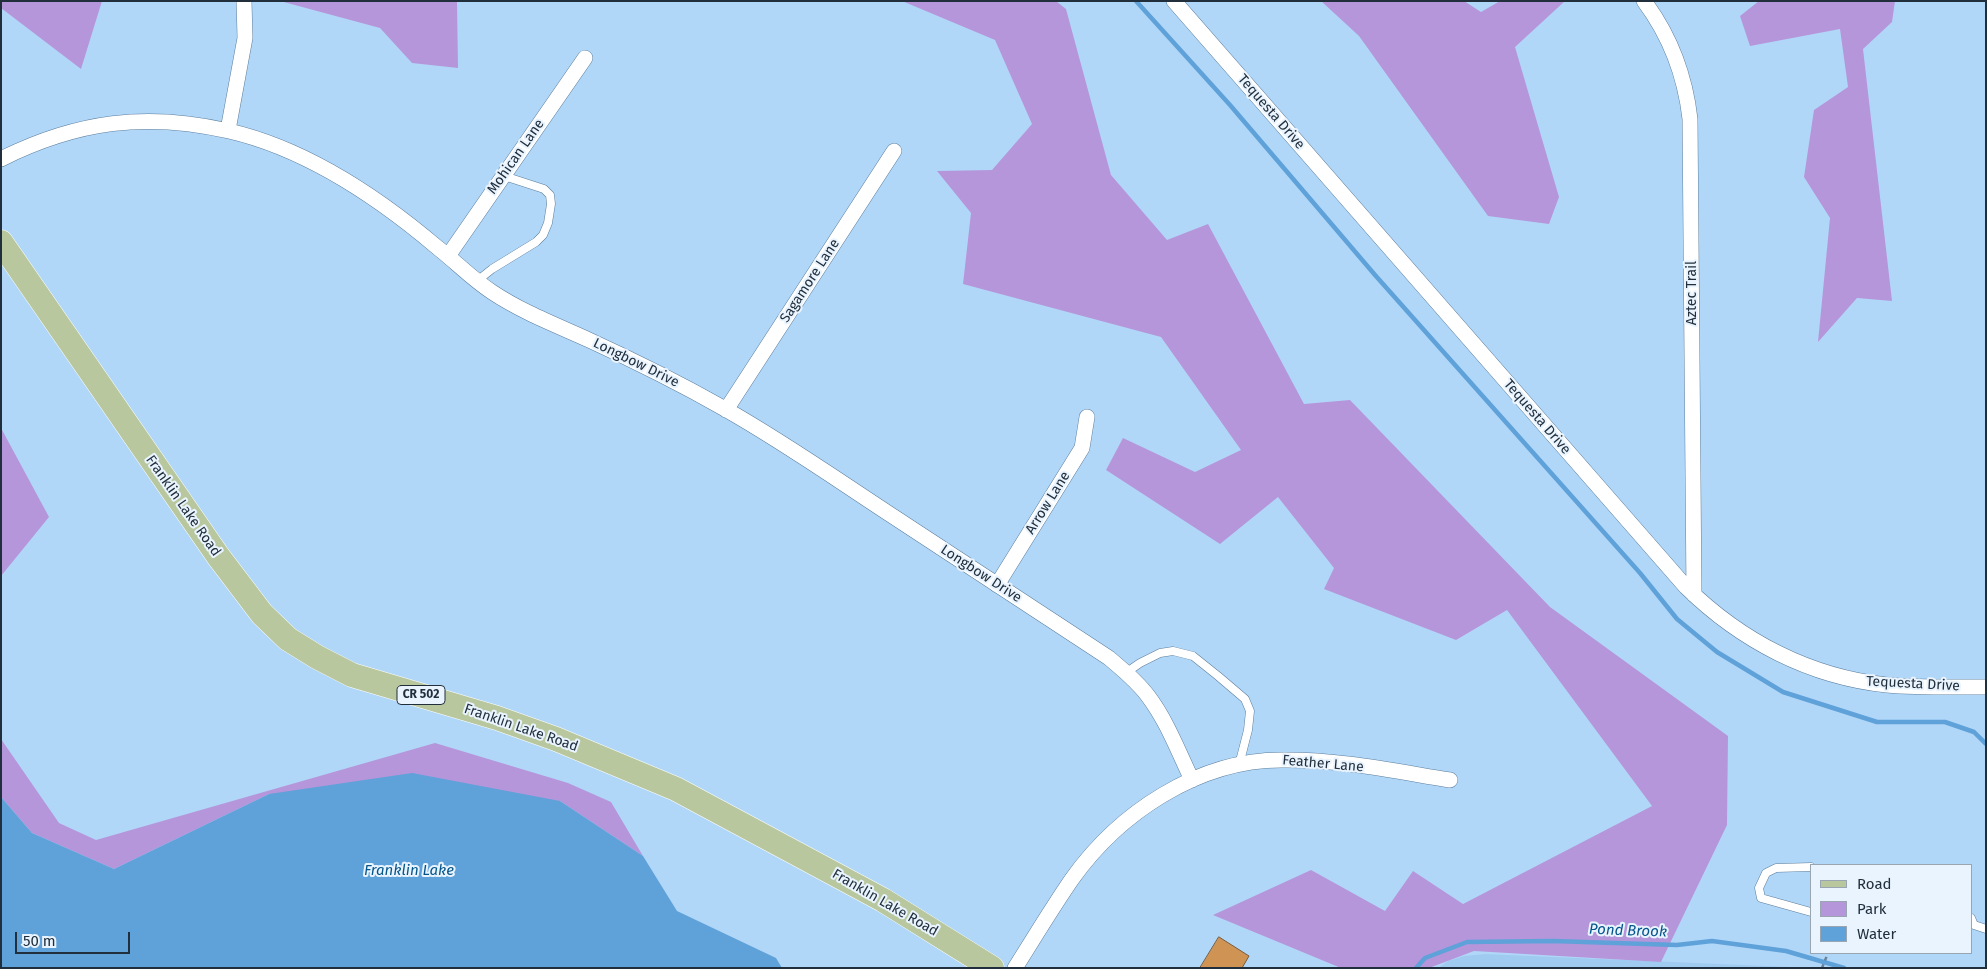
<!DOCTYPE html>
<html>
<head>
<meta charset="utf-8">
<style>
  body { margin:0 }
  #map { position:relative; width:1987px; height:969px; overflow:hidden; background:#b1d7f8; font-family:"Fira Sans",sans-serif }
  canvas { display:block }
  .frame { position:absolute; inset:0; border:2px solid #212f3c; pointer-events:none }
  .legend { position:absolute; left:1810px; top:864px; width:162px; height:90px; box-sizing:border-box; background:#e9f4ff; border:1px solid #99a5b1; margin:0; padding:6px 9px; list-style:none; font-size:15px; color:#212f3c }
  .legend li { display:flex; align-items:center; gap:10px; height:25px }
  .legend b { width:25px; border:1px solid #99a5b1 }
  .scale { position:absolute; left:15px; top:932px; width:115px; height:22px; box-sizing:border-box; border:2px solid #212f3c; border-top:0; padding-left:6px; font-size:15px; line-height:18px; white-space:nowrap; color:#212f3c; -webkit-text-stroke:4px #e9f4ff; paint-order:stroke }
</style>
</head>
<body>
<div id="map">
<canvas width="1987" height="969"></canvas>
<div class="frame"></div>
<ul class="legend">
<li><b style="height:6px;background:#b8c79e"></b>Road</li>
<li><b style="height:14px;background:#b696da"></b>Park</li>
<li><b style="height:14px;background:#5fa1d9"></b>Water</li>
</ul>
<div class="scale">50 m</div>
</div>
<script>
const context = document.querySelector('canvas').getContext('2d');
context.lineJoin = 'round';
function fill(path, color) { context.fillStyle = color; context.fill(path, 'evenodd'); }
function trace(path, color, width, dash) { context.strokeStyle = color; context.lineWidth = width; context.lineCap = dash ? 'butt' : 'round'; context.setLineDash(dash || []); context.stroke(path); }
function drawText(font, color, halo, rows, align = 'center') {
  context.font = font + ' "Fira Sans",sans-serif'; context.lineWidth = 4; context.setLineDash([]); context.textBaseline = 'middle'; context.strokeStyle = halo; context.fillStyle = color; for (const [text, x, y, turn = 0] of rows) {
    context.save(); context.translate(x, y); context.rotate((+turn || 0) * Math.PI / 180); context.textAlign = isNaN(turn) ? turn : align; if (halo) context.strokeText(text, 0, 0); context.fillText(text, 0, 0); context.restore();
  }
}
const built = new Path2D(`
  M1485,954L1814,968H1438L1448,961L1464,956Z`);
const green = new Path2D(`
  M1,1H102L81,69L1,8Z
  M280,1H457L458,68L412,63L380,28Z
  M902,1H1056L1066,9L1111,175L1167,240L1208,224L1304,404L1350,400L1550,607L1728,736L1727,825L1661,962L1474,951L1429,968H1341L1213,915L1311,870L1385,911L1413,871L1463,904L1652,806L1507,610L1456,640L1324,589L1334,568L1278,497L1220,544L1106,470L1123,438L1195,472L1241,450L1161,337L963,284L971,213L937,171L992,170L1032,124L995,40Z
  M1321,1H1464L1481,12L1500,1H1565L1515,47L1559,197L1549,224L1488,216L1359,36Z
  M1759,1H1895L1892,22L1863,49L1892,301L1857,298L1818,342L1830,218L1804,177L1814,110L1848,87L1840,29L1750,46L1740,16Z
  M1,428L49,517L1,576Z
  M1,739L59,823L96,840L435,743L568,783L611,802L643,856L560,801L269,794L114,869L32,833L1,797Z`);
const water = new Path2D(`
  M412,773L560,801L643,856L677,911L776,958L782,968H1V797L32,833L114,869L269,794Z`);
const stream = new Path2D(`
  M1136,1L1230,105L1375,275L1640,573L1677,619L1717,652L1783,692L1877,722H1945L1974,732L1986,744
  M1416,968L1425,958L1467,942L1553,941L1677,945L1712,941L1786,951L1844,968`);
const building = new Path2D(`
  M1219,937L1249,956L1242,968H1200Z`);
const path = new Path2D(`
  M1822,968L1828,953`);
const lane = new Path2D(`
  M477,281L492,269L536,242L543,235L548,223L551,204L550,195L544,189L504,176
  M1127,672L1140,663L1160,653L1173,651L1193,656L1218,676L1245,699L1250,711L1248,730L1239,765
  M1811,867L1776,868L1766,873L1759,888L1761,898L1811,912
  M1971,918L1974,925L1986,929`);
const street = new Path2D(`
  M1174,1L1686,587C1741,641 1810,677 1887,685C1919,688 1953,687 1986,687
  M1644,1C1671,37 1685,75 1690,119L1694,595
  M228,130L245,38L244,1
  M1,159C77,121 146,112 229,131C307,149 378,197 438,248C456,262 472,279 492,292C522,312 556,325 589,340C635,361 681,384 725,409C782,441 836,479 891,515C964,563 1036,610 1109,658C1123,670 1137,681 1148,696C1167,721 1178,751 1192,780
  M448,256L585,58
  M726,410L894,151
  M997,585L1082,448L1087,417
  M1015,968C1034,938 1052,908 1072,879C1119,813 1198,760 1281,760C1338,759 1394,771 1450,780`);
const primary = new Path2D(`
  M1,242L218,556L262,614L288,639L317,657L352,675L497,718L556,739L676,789L883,900L992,968`);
const shields = [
  [421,695,48]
];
const shieldNames = [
  ["CR 502",421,695]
];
const streetNames = [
  ["Tequesta Drive",1271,112,49],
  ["Mohican Lane",516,157,-55],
  ["Sagamore Lane",810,281,-57],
  ["Aztec Trail",1692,293,-90],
  ["Longbow Drive",636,363,26],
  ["Tequesta Drive",1537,417,49],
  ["Arrow Lane",1048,503,-58],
  ["Franklin Lake Road",183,506,55],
  ["Longbow Drive",981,574,33],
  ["Tequesta Drive",1913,684,3],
  ["Franklin Lake Road",521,728,19],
  ["Feather Lane",1323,764,5],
  ["Franklin Lake Road",885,903,30]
];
const waterNames = [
  ["Franklin Lake",409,871],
  ["Pond Brook",1628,931,2]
];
fill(built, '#a0cbf1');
fill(green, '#b696da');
fill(water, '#5fa1d9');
trace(stream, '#5fa1d9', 4.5);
fill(building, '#cf9354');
trace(building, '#795a3a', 1);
trace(lane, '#5c7e9d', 9);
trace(street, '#5c7e9d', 16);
trace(primary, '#fff', 25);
trace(path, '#69839a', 2.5, [4, 4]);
trace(lane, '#fff', 8);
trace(street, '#fff', 15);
trace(primary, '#b8c79e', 24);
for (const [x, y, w] of shields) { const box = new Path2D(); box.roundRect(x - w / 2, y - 9.5, w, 19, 4); context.fillStyle = '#e9f4ff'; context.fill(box); trace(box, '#212f3c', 1); }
drawText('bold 12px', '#212f3c', null, shieldNames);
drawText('14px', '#212f3c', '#e9f4ff', streetNames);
drawText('italic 15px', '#04558a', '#e9f4ff', waterNames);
</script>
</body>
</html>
